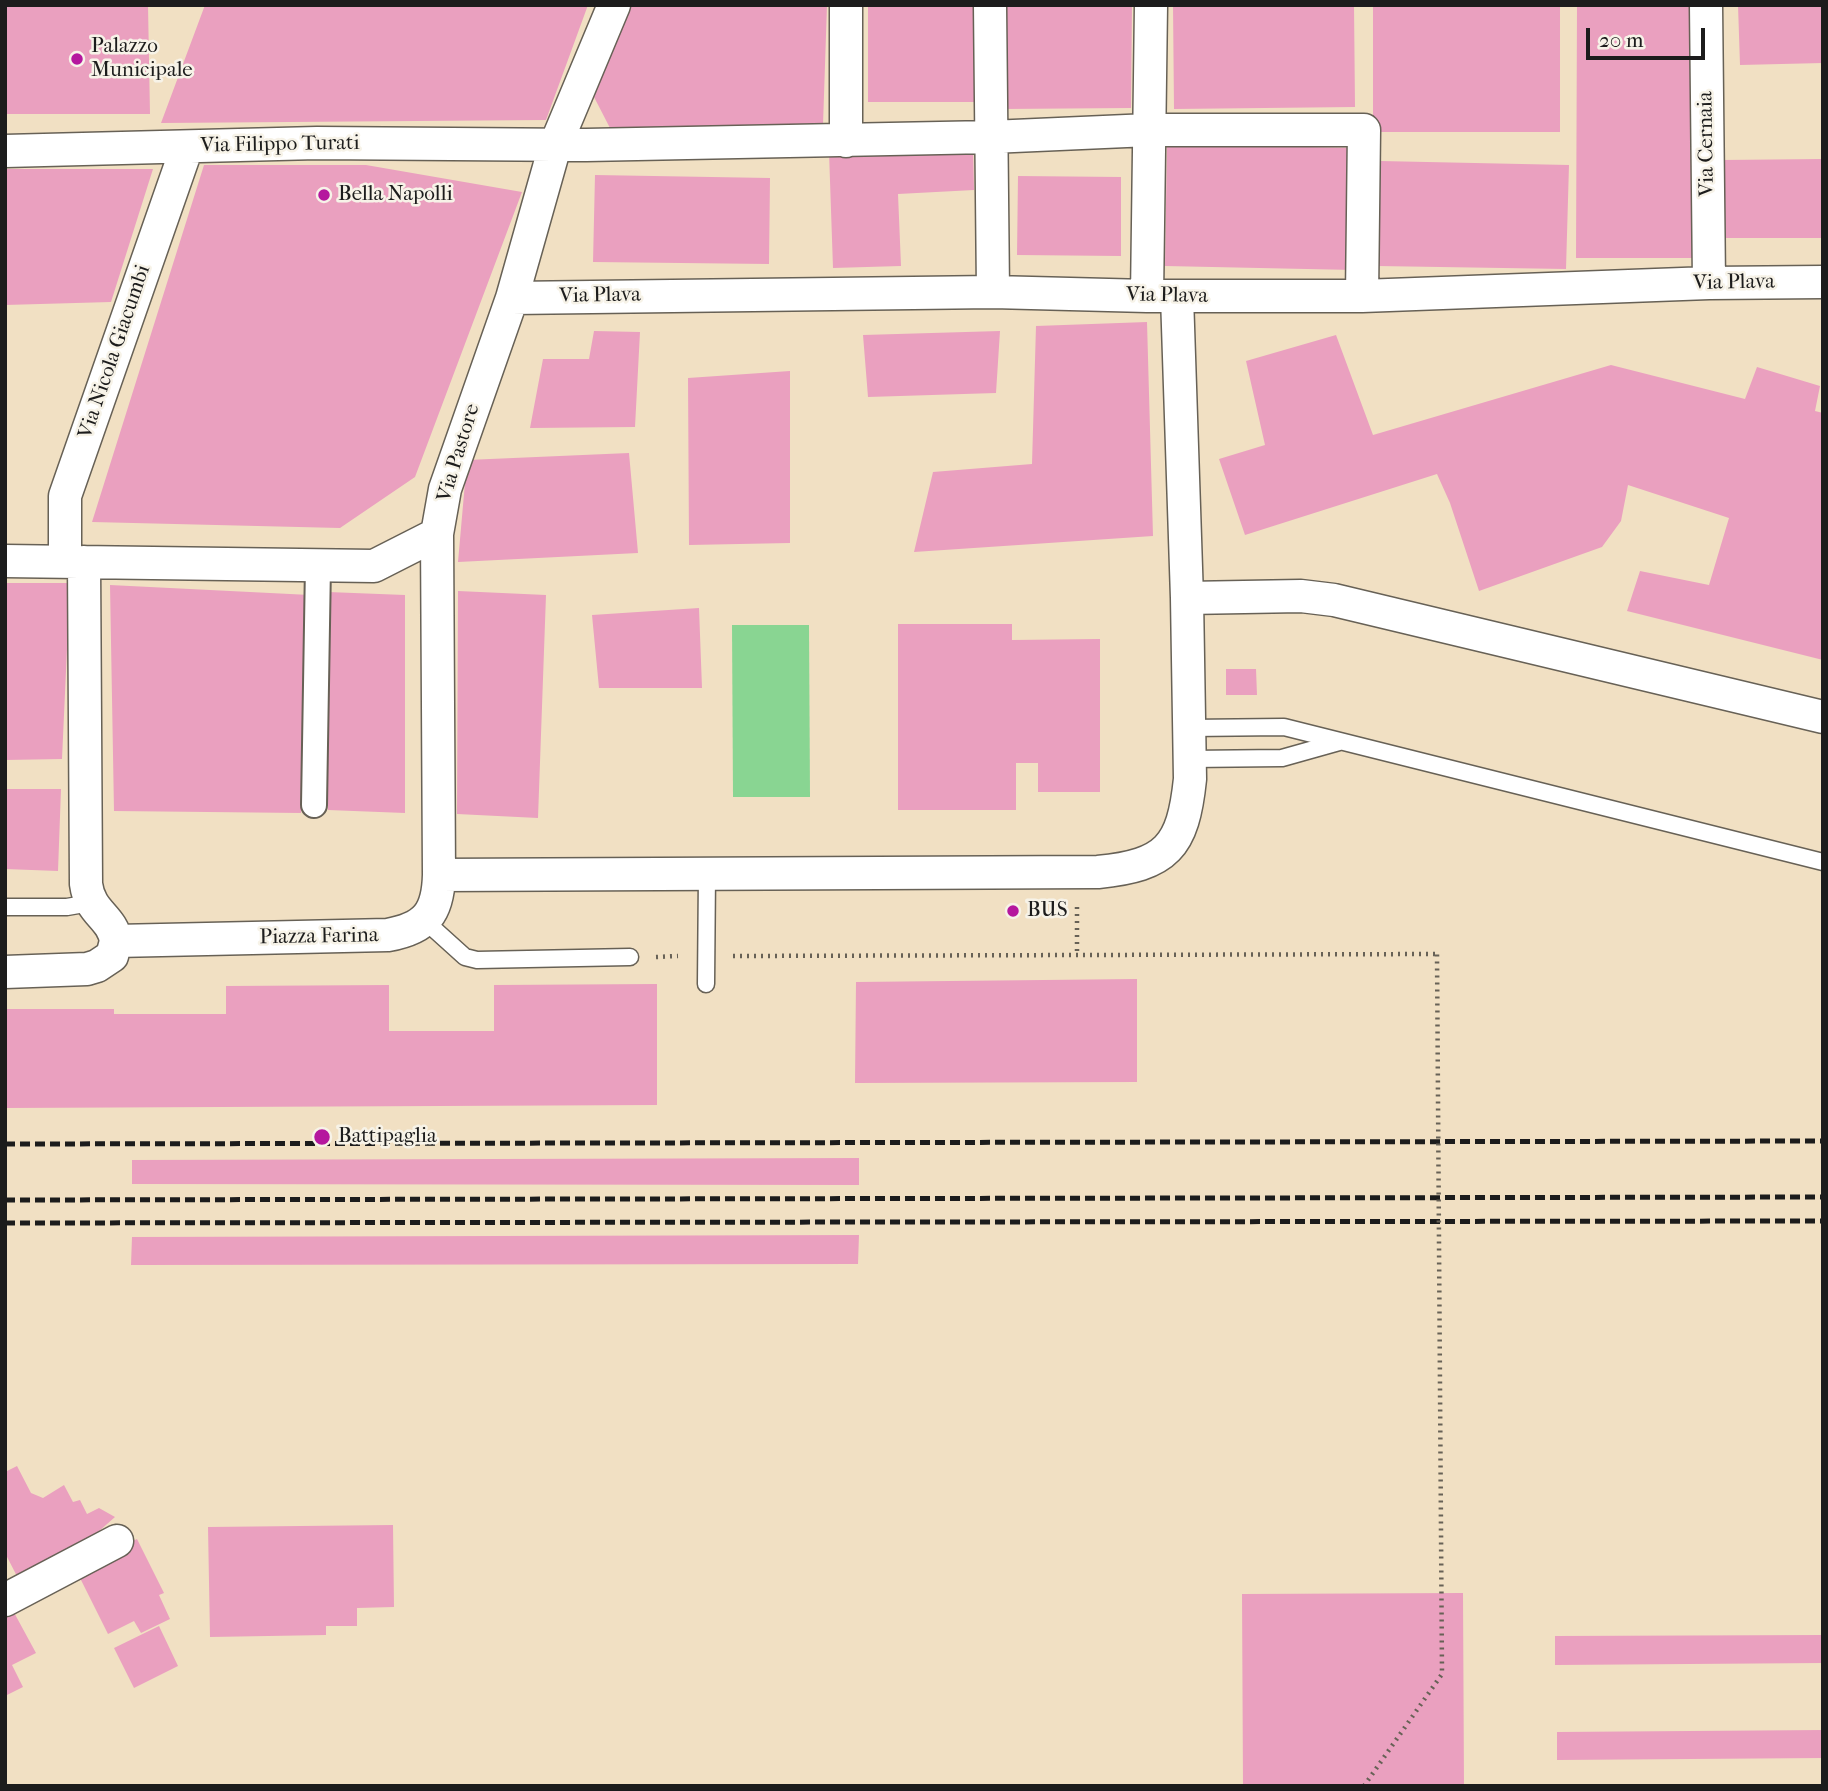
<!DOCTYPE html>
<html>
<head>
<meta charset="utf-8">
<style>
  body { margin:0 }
  #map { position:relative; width:1828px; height:1791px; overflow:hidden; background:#f1e0c3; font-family:"IM FELL French Canon",serif }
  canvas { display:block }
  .frame { position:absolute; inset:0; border:7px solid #1c1c1c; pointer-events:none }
  .scale { position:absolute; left:1586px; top:28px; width:119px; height:32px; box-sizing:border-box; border:4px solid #1c1c1c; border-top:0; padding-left:9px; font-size:21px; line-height:24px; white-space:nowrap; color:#1c1c1c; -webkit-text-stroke:5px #f7f3e8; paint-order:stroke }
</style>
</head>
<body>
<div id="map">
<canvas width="1828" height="1791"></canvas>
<div class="frame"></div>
<div class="scale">20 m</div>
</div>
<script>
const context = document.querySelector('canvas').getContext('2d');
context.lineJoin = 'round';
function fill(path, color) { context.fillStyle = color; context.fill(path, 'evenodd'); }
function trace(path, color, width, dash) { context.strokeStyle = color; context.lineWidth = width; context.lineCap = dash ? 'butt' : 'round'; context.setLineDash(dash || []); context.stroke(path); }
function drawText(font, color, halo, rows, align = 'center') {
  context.font = font + ' "IM FELL French Canon",serif'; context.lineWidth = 5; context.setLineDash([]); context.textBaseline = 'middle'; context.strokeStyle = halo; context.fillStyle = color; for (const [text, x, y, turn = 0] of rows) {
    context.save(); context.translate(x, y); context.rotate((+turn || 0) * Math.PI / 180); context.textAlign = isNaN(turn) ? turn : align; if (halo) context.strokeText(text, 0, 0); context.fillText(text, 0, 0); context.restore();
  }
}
const green = new Path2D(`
  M732,625H809L810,797H733Z`);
const building = new Path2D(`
  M5,5H148L150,114H5Z
  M205,5H588L546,120L161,123Z
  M624,5H827L823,125L610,128L594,97Z
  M868,5H980V102H868Z
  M1003,5H1132L1131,108L1003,109Z
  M1173,5H1354L1355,107L1174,109Z
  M1373,5H1560V132H1373Z
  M1577,5H1694L1693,258H1576Z
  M1738,5H1823V63L1740,65Z
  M1167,144L1357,148L1354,270L1165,266Z
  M973,146L974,190L898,194L901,266L833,268L829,152Z
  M1823,159V238H1722V160Z
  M1380,161L1569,165L1566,269L1377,266Z
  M204,165H366L522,192L415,477L340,528L92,522Z
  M5,169H153L111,302L5,305Z
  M595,175L770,178L769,264L593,262Z
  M1018,176L1121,177V256L1017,255Z
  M1147,322L1153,536L914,552L933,472L1032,464L1036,326Z
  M594,331L640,332L635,427L530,428L543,359H589Z
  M1000,331L996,393L868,397L863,335Z
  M1336,335L1373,435L1611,365L1745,399L1757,367L1820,386L1815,411L1823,413V660L1627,611L1640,571L1709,585L1729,518L1628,485L1621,521L1602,547L1479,591L1450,503L1437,474L1245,535L1219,459L1265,445L1246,361Z
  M790,371V543L689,545L688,378Z
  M629,453L638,553L458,562L467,460Z
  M5,583H70L62,759L5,760Z
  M110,585L310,595L301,813L114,811Z
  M458,591L546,595L538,818L457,814Z
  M328,592L405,595V813L328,810Z
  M699,608L702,688H599L592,615Z
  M898,624H1012V640L1100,639V792H1038V763H1016V810H898Z
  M1226,669H1256L1257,695H1226Z
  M5,789H61L58,871L5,869Z
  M1137,979V1082L855,1083L856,982Z
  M657,984V1105L5,1108V1009H114V1014H226V986L389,985V1031H494V985Z
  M859,1158V1185L132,1184V1160Z
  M859,1235L858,1264L131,1265L132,1237Z
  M17,1466L31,1493L43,1498L64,1485L73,1502L80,1500L87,1514L99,1508L115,1517L73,1554L20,1582L5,1553V1472Z
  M393,1525L394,1607L357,1608V1626H326V1635L210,1637L208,1527Z
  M137,1539L164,1593L159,1595L170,1619L141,1633L134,1621L108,1634L75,1568Z
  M1463,1593L1464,1786H1243L1242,1594Z
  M11,1607L36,1653L12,1665L23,1687L5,1696V1610Z
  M159,1626L178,1666L134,1688L114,1648Z
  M1823,1635V1663L1555,1665V1636Z
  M1823,1730V1758L1557,1760V1732Z`);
const path = new Path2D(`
  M1077,907V954
  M733,956L1437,954
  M656,957L678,956`);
const service = new Path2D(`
  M1189,728L1284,727L1823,862
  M1190,759L1282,758L1339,742
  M5,907H67L90,903
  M424,920L465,957L477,960L630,957
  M706,984L707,874`);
const pedestrian = new Path2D(`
  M314,805L318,565`);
const minor = new Path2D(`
  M990,5L993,292
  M1706,5L1709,283
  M846,141V5
  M5,151L317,143L586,145L991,137L1149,130H1364L1362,296
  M1147,296L1151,5
  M512,298L993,292L1147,296H1362L1709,283L1823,282
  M5,561L374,566L437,534
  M65,561V496L187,147
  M84,562L86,884C90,914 112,916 116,941
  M1187,598L1301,596L1334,600L1823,717
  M439,875L1098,872C1167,865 1183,847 1190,779L1187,598L1177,296
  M5,972L87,969L97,966L112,956L116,941L388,935C426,928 438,913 439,875L437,534L445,489L512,298L555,146L614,5
  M5,1600L117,1541`);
const rail = new Path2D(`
  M5,1144L1823,1141
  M5,1200L1823,1197
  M5,1223L1823,1221`);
const pathBridge = new Path2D(`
  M1364,1786L1442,1674L1437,954`);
const markers = [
  [77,59,7,"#b5179e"],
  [324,195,7,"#b5179e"],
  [1013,911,7,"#b5179e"],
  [322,1137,9,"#b5179e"]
];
const poiNames = [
  ["Palazzo",91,47],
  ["Municipale",91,71],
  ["Bella Napolli",338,195],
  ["BUS",1027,911],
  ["Battipaglia",338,1137]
];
const streetNames = [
  ["Via Cernaia",1707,144,-91],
  ["Via Filippo Turati",280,145,-1],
  ["Via Plava",1734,283,-1],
  ["Via Plava",600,296,-1],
  ["Via Plava",1167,296,1],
  ["Via Nicola Giacumbi",115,352,-71],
  ["Via Pastore",459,453,-73],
  ["Piazza Farina",319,937,-1]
];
fill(green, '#89d592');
fill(building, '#eaa0bf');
trace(service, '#676156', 19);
trace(pedestrian, '#676156', 28);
trace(minor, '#676156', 35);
trace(path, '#676156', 4.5, [2, 5]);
trace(service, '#fff', 16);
trace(pedestrian, '#fff', 24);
trace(minor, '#fff', 32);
trace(rail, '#1c1c1c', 5, [10, 5]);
trace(pathBridge, '#676156', 4.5, [2, 5]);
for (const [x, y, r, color] of markers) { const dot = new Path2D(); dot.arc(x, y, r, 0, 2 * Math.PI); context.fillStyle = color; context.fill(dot); trace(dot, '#f7f3e8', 2.5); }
drawText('21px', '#1c1c1c', '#f7f3e8', poiNames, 'left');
drawText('21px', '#1c1c1c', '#f7f3e8', streetNames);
</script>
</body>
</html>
